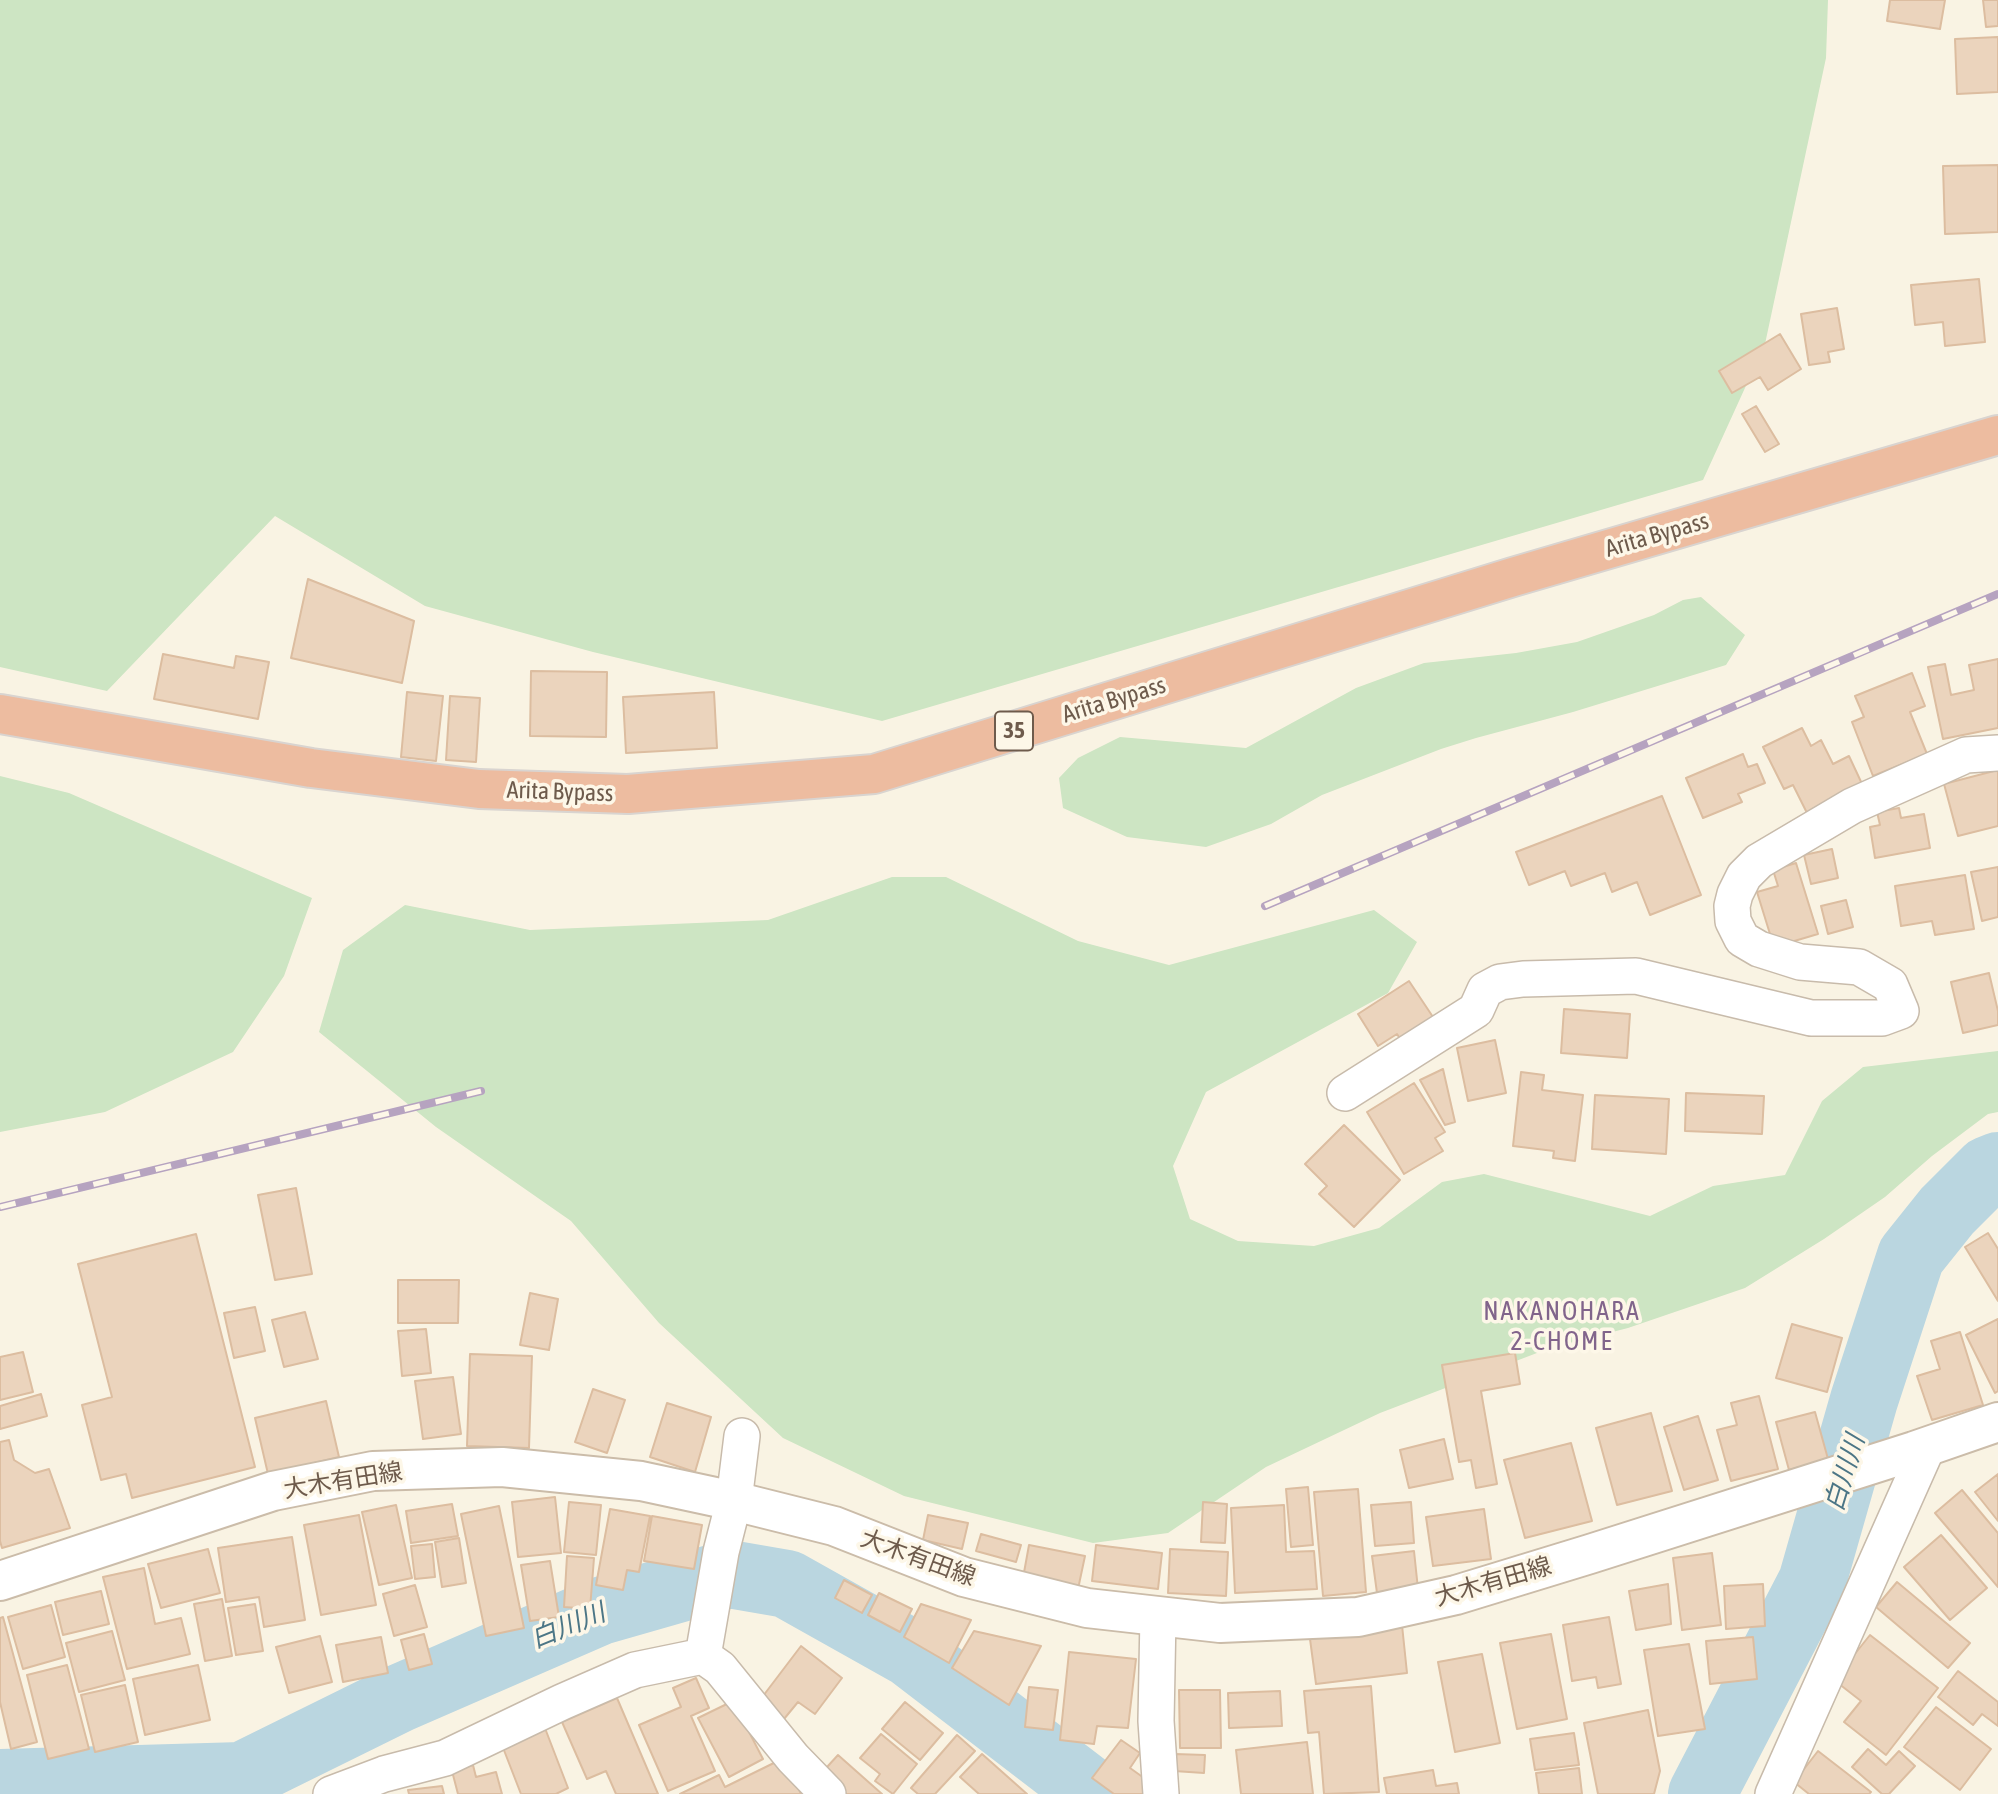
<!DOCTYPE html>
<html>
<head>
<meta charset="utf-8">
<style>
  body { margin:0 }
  canvas { display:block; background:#f9f3e3 }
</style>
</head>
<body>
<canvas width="1998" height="1794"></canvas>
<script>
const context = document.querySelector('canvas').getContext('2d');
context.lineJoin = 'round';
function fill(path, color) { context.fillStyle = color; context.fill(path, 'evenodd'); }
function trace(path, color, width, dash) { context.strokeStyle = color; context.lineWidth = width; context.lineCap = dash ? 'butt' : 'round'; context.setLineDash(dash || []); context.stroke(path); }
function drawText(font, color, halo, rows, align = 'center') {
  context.font = font + ' "Asap Condensed","Noto Sans JP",sans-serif'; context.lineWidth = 7; context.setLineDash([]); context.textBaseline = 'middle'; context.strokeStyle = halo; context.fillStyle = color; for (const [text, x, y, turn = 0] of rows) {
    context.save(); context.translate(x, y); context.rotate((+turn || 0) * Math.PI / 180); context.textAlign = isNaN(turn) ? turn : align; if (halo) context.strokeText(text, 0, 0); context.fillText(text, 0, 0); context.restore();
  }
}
const green = new Path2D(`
  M0,0H1828L1826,58L1765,344L1703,480L882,721L593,652L425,606L275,516L107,691L0,667Z
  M1701,597L1745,635L1726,665L1573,712L1476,738L1441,749L1322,795L1271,824L1206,847L1127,837L1063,808L1059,778L1078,758L1120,737L1246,748L1356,688L1424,663L1516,653L1577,642L1654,615L1683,600Z
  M0,776L69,793L312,898L284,976L233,1052L105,1112L0,1132Z
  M892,877H946L1078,941L1169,965L1374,910L1417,942L1388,993L1206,1092L1173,1166L1190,1219L1238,1241L1314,1246L1379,1228L1442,1182L1484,1174L1650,1216L1713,1186L1785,1175L1822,1101L1863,1067L1998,1051V1112L1988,1114L1932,1156L1885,1197L1824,1239L1745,1288L1628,1328L1550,1348L1380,1413L1266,1467L1168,1533L1093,1543L904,1496L783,1438L659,1323L571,1221L436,1127L319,1032L343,950L405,905L530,930L768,920Z`);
const river = new Path2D(`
  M0,1783L242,1776L400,1698L600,1611L729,1574L787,1584L910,1653L1094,1794
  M1702,1794L1812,1582L1864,1400L1911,1256L1947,1211L1988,1170L1998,1166`);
const building = new Path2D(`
  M1890,0H1945L1940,29L1887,21Z
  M1983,0H1998V26L1986,27Z
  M1998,37V92L1957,94L1955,39Z
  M1998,165V232L1945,234L1943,166Z
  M1979,279L1985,342L1945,346L1943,322L1915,325L1911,285Z
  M1837,308L1844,349L1828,352L1830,362L1809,365L1801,314Z
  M1780,334L1801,369L1768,390L1760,377L1732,393L1719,371Z
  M1756,406L1779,444L1765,452L1742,414Z
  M308,579L414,621L402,683L291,658Z
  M163,654L234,668L236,656L269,662L258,719L154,699Z
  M1998,659V728L1943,739L1928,667L1945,664L1951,695L1974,690L1969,665Z
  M531,671L607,672L606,737L530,736Z
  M1912,673L1925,706L1910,712L1927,754L1873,776L1852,722L1864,717L1855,696Z
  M407,692L443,696L436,761L401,757Z
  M714,692L717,748L626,753L623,697Z
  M450,696L480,698L476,762L446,760Z
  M1802,728L1811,746L1821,740L1833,764L1849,756L1863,786L1807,813L1793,785L1784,789L1763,747Z
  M1743,754L1748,767L1757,764L1765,783L1738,794L1742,802L1703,818L1686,778Z
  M1998,770V826L1958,836L1944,784Z
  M1662,796L1701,895L1650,915L1637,882L1612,892L1605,873L1571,886L1565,871L1529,885L1516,852Z
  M1899,808L1901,818L1924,814L1930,848L1875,858L1870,827L1880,825L1877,812Z
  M1832,849L1838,878L1811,884L1804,855Z
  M1796,863L1818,934L1774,947L1757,892L1778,886L1773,870Z
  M1998,867V917L1982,921L1971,872Z
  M1965,875L1974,929L1935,935L1932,921L1901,926L1895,886Z
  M1846,900L1853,927L1828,934L1821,906Z
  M1989,973L1998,1011V1025L1963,1033L1951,982Z
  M1409,981L1437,1023L1404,1045L1397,1034L1378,1046L1358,1014Z
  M1564,1009L1630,1014L1627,1058L1561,1053Z
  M1495,1040L1506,1093L1468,1101L1457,1048Z
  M1443,1069L1455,1122L1445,1125L1420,1080Z
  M1521,1072L1544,1075L1542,1090L1583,1095L1575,1161L1553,1158L1554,1151L1513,1146Z
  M1414,1083L1445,1132L1435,1138L1443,1151L1404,1174L1367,1112Z
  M1686,1093L1764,1096L1762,1134L1685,1131Z
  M1595,1095L1669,1099L1666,1154L1592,1149Z
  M1344,1125L1400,1180L1354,1227L1319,1194L1327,1186L1305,1164Z
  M296,1188L312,1274L275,1280L258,1195Z
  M1988,1233L1998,1249V1301L1965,1247Z
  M196,1234L255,1467L132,1498L126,1474L101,1480L82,1405L112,1397L78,1264Z
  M398,1280H459L458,1323H398Z
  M530,1293L558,1299L549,1350L520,1345Z
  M255,1307L265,1351L234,1358L224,1313Z
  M305,1312L318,1359L284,1367L272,1320Z
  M1998,1319V1391L1995,1393L1966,1335Z
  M1792,1324L1842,1338L1827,1392L1776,1378Z
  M426,1329L431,1373L402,1376L398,1331Z
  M1960,1332L1983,1405L1932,1420L1917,1376L1940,1369L1931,1341Z
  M23,1352L33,1392L0,1400V1357Z
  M1515,1353L1520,1384L1481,1391L1497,1484L1476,1488L1471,1460L1459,1462L1442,1365Z
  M470,1354L532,1356L529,1448L467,1446Z
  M453,1377L461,1434L423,1439L415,1381Z
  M593,1389L625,1400L607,1453L575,1442Z
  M41,1394L47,1416L0,1429V1406Z
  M1759,1396L1778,1469L1731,1481L1717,1430L1737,1425L1731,1403Z
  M326,1401L339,1457L268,1474L255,1418Z
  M667,1403L711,1417L695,1472L650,1457Z
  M1815,1412L1828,1459L1789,1470L1776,1422Z
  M1651,1413L1672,1491L1617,1505L1596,1428Z
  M1698,1416L1718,1480L1684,1490L1664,1427Z
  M1444,1439L1453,1479L1409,1488L1400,1450Z
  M9,1440L14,1460L35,1473L49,1469L70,1528L2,1548L0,1541V1442Z
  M1571,1443L1592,1521L1525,1538L1504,1460Z
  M1998,1474V1521L1975,1492Z
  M1308,1487L1313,1545L1291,1547L1286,1489Z
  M1358,1489L1366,1592L1323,1596L1314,1492Z
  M1962,1490L1998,1533V1587L1935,1513Z
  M555,1497L561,1553L518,1557L512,1502Z
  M569,1502L601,1505L596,1555L564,1552Z
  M1203,1502L1227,1504L1225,1543L1201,1542Z
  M1411,1502L1414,1543L1375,1546L1371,1505Z
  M452,1504L458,1536L411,1543L406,1511Z
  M396,1505L412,1578L379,1585L362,1512Z
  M1284,1505L1286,1552L1314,1551L1317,1589L1235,1593L1231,1508Z
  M499,1506L524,1628L486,1636L461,1514Z
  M610,1509L650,1516L639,1572L627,1570L623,1590L596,1585Z
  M1484,1509L1491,1559L1433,1566L1426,1517Z
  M359,1515L376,1605L321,1615L304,1525Z
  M928,1515L968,1523L962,1549L923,1540Z
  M652,1516L702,1525L694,1569L644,1561Z
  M981,1534L1021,1545L1016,1562L976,1551Z
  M1941,1535L1987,1588L1950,1620L1904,1567Z
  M292,1537L305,1620L264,1627L259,1597L226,1602L218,1548Z
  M459,1538L466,1583L442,1587L435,1542Z
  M432,1544L435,1577L415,1579L411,1546Z
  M1029,1545L1085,1556L1078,1589L1023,1578Z
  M1096,1545L1162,1553L1158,1589L1092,1581Z
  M208,1549L220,1593L161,1608L148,1564Z
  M1170,1549L1228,1552L1226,1596L1168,1593Z
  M1414,1551L1418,1589L1377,1593L1372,1556Z
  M1712,1553L1721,1625L1682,1630L1673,1558Z
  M567,1556L594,1558L590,1609L564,1607Z
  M550,1561L559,1617L530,1621L521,1565Z
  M144,1568L155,1624L181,1618L190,1654L127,1669L103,1577Z
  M844,1580L872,1595L862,1613L835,1598Z
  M1897,1582L1970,1643L1948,1668L1876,1607Z
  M1668,1584L1671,1624L1636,1630L1629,1591Z
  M1763,1584L1765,1626L1726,1629L1724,1586Z
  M415,1585L427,1627L394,1636L383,1594Z
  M101,1591L109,1624L63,1635L55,1602Z
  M879,1593L912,1609L900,1632L868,1615Z
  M222,1599L232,1656L205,1661L194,1604Z
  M255,1604L263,1651L236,1655L228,1608Z
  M921,1604L971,1620L949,1663L904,1637Z
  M51,1605L65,1657L23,1669L8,1617Z
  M3,1617L37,1742L11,1749L0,1702V1618Z
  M1609,1617L1621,1684L1598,1688L1596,1677L1572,1681L1563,1625Z
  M1402,1625L1407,1673L1316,1684L1310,1639Z
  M112,1631L125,1680L79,1692L66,1643Z
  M974,1631L1041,1646L1009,1705L952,1668Z
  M424,1634L432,1664L409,1670L401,1640Z
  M1551,1634L1567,1719L1517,1729L1500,1643Z
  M1870,1635L1938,1688L1886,1755L1844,1722L1861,1701L1834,1680Z
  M320,1636L332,1682L289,1693L276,1647Z
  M381,1637L388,1673L343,1682L336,1645Z
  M1753,1637L1757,1679L1710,1684L1706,1641Z
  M1689,1644L1705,1729L1658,1736L1644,1650Z
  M801,1646L842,1678L815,1714L798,1702L784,1719L760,1700Z
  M1069,1652L1136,1659L1128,1728L1097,1726L1094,1744L1060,1740Z
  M1482,1654L1500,1743L1455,1752L1438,1662Z
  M67,1665L89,1749L48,1759L27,1675Z
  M198,1665L210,1720L145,1735L133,1679Z
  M1958,1671L1998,1702V1726L1982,1714L1973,1725L1938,1697Z
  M696,1678L709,1708L691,1716L715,1771L668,1791L639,1725L681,1707L673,1688Z
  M125,1685L138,1742L95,1752L81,1695Z
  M1371,1686L1379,1792L1324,1794L1319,1732L1308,1733L1304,1691Z
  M1029,1687L1058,1690L1053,1730L1025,1727Z
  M1179,1690H1220L1221,1748H1180Z
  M1280,1691L1282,1726L1229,1728L1228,1693Z
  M617,1698L658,1794H616L606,1771L587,1779L562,1722Z
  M733,1701L763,1759L729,1777L698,1718Z
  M905,1702L943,1733L920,1760L882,1729Z
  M1936,1707L1991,1749L1960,1790L1904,1747Z
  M1648,1710L1660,1771L1654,1794H1598L1584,1723Z
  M543,1723L568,1788L556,1794H521L500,1740Z
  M1574,1733L1579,1765L1535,1770L1530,1739Z
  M881,1734L917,1764L893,1794L875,1781L880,1774L860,1758Z
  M957,1735L975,1751L935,1794H918L911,1788Z
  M1121,1740L1140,1753L1130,1768L1158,1788L1154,1794H1114L1092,1778Z
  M1307,1742L1313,1794H1241L1236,1750Z
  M1868,1749L1886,1765L1899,1751L1915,1766L1889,1794H1882L1852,1767Z
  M1818,1751L1871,1792L1869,1794H1809L1794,1782Z
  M982,1754L1027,1794H979L960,1777Z
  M1175,1754L1205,1755L1204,1773L1174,1771Z
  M838,1755L882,1794H836L817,1778Z
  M784,1758L801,1794H680L719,1775L725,1787Z
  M473,1765L476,1777L496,1772L502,1794H458L452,1771Z
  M1579,1768L1582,1794H1539L1536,1773Z
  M1433,1770L1436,1786L1457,1783L1459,1794H1387L1384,1778Z
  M442,1786L444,1794H409L408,1790Z`);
const street = new Path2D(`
  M1345,1093L1476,1010L1485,990L1500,982L1523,979L1636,976L1811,1018H1882L1901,1011L1890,985L1859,967L1800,962L1759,949L1742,939L1733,921L1732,906L1735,894L1744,876L1759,861L1852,806L1966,755L1998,753
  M1158,1616L1156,1721L1161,1794
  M703,1656L721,1552L734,1501L742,1436
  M331,1794L384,1774L445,1758L562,1702L635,1670L703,1656L720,1668L793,1758L828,1794
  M1773,1794L1928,1446`);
const secondary = new Path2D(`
  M0,1581L273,1491L373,1471L502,1467L641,1481L734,1501L834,1526L964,1577L1087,1608L1220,1623L1358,1617L1456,1595L1590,1554L1914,1451L1998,1422`);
const highway = new Path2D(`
  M0,714L311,768L479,789L628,794L874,774L1513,577L1998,435`);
const rail = new Path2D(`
  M1265,906L1998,594
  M0,1207L481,1091`);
const shields = [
  [1014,731,38]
];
const shieldNames = [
  ["35",1014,731]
];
const streetNames = [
  ["Arita Bypass",1657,535,-16],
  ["Arita Bypass",1114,700,-17],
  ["Arita Bypass",560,792,2],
  ["大木有田線",343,1481,-9],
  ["大木有田線",918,1558,20],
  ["大木有田線",1493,1582,-16]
];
const neighbourhoodNames = [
  ["NAKANOHARA",1562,1312],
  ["2-CHOME",1562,1342]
];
const waterNames = [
  ["白川川",1845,1473,-73],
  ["白川川",568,1626,-22]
];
fill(green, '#cde5c3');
trace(river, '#bad6e0', 68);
fill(building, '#ebd4bd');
trace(building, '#dcbda0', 2);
trace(street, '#c8bbab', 38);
trace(secondary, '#cbbca9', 42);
trace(highway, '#d9d4d0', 42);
trace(street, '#fff', 35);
trace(secondary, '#fff', 38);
trace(highway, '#edbca0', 38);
trace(rail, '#b6a3c0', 8);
trace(rail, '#fdf7e8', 5, [16]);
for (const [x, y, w] of shields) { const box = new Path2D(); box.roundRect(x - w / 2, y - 19.5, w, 39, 5); context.fillStyle = '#fdf7e8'; context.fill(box); trace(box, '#6e5b4c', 2); }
drawText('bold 23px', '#6e5b4c', null, shieldNames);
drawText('24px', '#6e5b4c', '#fdf7e8', streetNames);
context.letterSpacing = '2px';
drawText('26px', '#81648b', '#fdf7e8', neighbourhoodNames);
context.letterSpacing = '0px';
drawText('italic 26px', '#4c7686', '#fdf7e8', waterNames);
</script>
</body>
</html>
